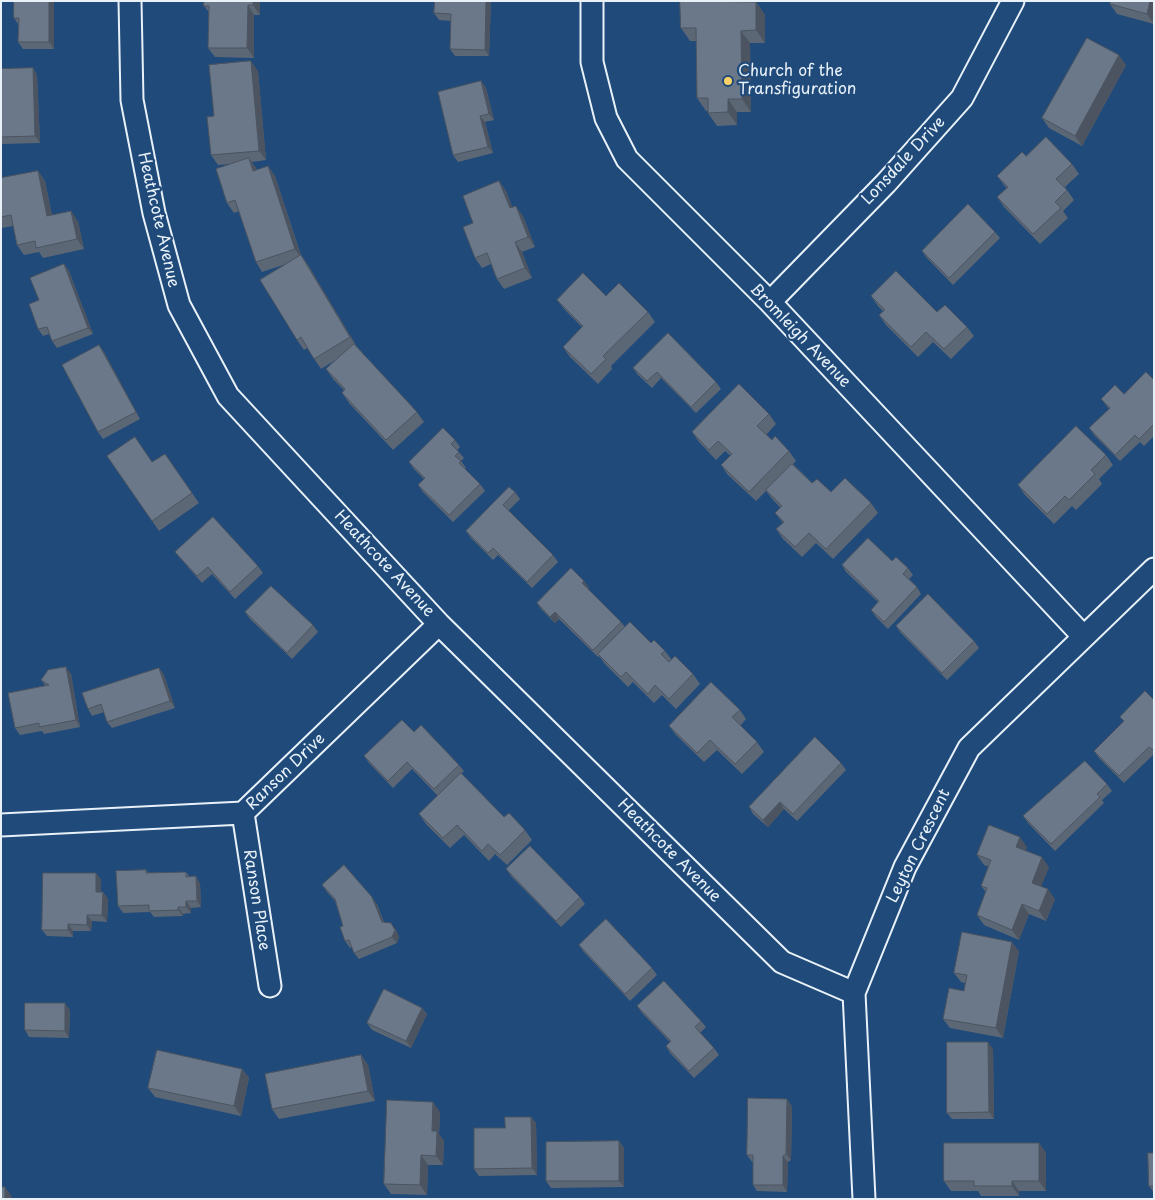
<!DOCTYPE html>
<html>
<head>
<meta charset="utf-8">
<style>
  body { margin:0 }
  #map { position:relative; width:1155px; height:1200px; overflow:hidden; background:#1f4a7a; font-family:"Playpen Sans",sans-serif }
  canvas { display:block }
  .frame { position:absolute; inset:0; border:2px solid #e8f1f8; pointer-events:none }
</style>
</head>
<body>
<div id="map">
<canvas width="1155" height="1200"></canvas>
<div class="frame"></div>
</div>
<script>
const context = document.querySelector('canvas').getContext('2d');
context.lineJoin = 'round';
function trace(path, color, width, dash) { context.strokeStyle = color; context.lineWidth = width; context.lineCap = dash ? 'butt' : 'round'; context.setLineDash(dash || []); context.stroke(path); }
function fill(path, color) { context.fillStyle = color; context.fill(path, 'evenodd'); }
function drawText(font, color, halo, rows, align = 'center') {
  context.font = font + ' "Playpen Sans",sans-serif'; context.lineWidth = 4.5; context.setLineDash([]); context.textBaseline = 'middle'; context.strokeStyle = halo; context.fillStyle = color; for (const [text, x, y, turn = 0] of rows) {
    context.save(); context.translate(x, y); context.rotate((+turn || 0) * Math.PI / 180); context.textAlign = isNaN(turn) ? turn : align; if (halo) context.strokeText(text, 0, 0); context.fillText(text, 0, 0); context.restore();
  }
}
const minor = new Path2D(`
  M130,1L132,100L154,213L179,305L228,396L439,624L782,962L854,993
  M592,1V62L606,118L627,159L770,302L1083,636
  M770,302L886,183L962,98L1013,1
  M243,813L270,986
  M1,825L243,813L439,624
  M864,1199L854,993L905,867L969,748L1154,569`);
const wall = new Path2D(`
  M54,1V49H23L18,42V24L14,18Z
  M204,1H260V15H254V58L215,57L208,48L209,12L204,6Z
  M491,1L489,56H455L450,49L451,21L439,20L434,13Z
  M680,1H748L749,2H756L765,15V43H750L751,112H737V125L717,126L708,113V111H706L697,98L696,41H690L681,28Z
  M1154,1V24L1117,14L1110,4Z
  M1126,65L1082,146L1049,128L1042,118Z
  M33,68L37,75L40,143L2,144L1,143V69Z
  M258,71L266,160L252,162L257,170L268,166L275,176L301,255L308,265L357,347L417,412L424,422L393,450L349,403L342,393L344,390L333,379L326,369L337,359L321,369L307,348L304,350L297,340L286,264L262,272L256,262L239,211L234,213L227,203L231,164L218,165L211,155L214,116Z
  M481,81L486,88L494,120L485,122L493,153L458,162L453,155Z
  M1026,156L1072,164L1079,174L1065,187L1074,200L1063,211L1068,218L1040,244L1004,207L997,197L1007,189L997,176Z
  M38,171L45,181L52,215L78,221L84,249L43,258L39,252L24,255L17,245L13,226L1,228V178Z
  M499,181L506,191L512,207L523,216L535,247L522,252L532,278L504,289L497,279L491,264L482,268L475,258L473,223Z
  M995,232L1000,238L953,285L926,257L922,251Z
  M64,264L69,271L93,334L57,348L52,341L49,334L43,336L38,329L39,300Z
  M606,296L648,312L655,322L611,366L612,369L598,384L570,357L563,347L582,327L564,309L557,300Z
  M871,296L937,312L967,327L974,336L951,359L933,342L918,357L886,325L879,315L883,311L878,306Z
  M99,345L104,352L140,419L103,439L98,432Z
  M633,368L716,382L721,389L696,413L661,378L652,388L638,375Z
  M1154,380V436L1144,446L1140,442L1120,461L1094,435L1089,428L1109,409L1101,399L1124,394Z
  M769,414L776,424L766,435L772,440L789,451L796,461L793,464L812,483L831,492L871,503L878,513L833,559L816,543L802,557L783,539L776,529L783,523L775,513L781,508L773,500L766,491L756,501L728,475L721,465L731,456L725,451L716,460L699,442L692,432Z
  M455,440L460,447L457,450L464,458L461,461L466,468L465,469L480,484L485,491L453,522L423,492L418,485L424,479L413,468L409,462Z
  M165,454L199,503L159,531L107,456L152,462Z
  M1106,455L1113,465L1099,479L1102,484L1076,510L1072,506L1054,524L1025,495L1018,485Z
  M515,492L520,499L508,511L553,555L558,562L532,588L498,555L493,560L471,538L466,531Z
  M175,552L258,566L263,573L235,599L212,574L202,583L180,558Z
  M892,561L908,568L913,575L909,579L917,587L921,594L888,629L876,617L871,610L878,602L846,572L842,565Z
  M584,581L589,588L588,589L621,622L625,627L665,651L672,660L693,674L700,684L676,709L662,695L654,703L633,682L628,687L605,664L599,656L598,657L559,619L555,623L541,609L537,603Z
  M245,612L313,625L318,632L292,659L250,619Z
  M896,626L974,641L979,648L947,680L900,632Z
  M159,668L164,675L175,708L112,728L107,722L104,712L92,716L88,709Z
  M71,674L80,727L44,734L42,731L20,735L15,728L46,686L41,680Z
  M1154,700V754L1124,783L1099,758L1094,751L1124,722L1120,717Z
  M740,710L746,719L740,726L757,742L764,752L742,774L717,750L704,762L676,735L669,726Z
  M364,756L459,765L464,771L461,774L504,817L525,830L532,840L507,865L495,854L489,861L464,835L450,848L426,824L419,814L438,796L412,769L393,788L369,763Z
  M841,763L846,770L797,821L784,809L768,827L753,814L749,807Z
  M1107,784L1112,791L1102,800L1104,803L1055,851L1028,823L1023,816Z
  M1027,847L1025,851L1049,867L1041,886L1055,899L1046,921L1029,914L1019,940L984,925L977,915L986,892L981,886L989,867L984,865L977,855Z
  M506,869L580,897L585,904L561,927L511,876Z
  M146,870L149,873L186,872L189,876L200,883L201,907L191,908V913L183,914V916L154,917L150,912L123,913L118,906Z
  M96,873L101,880V892H103L108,899L107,922L92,921L91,931H73V937L47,936L42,930Z
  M322,885L377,904L384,922L396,930L399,937L397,943L359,959L354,953L352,947L350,948L345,941L343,926L335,901L327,892Z
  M579,945L652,968L657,975L630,1001L583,951Z
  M1019,951L1003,1038L950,1028L943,1019L964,991L965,983L961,982L954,973Z
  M637,1006L701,1021L706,1027L700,1033L714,1048L719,1055L694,1078L670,1053L666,1046L670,1042L642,1013Z
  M422,1008L427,1014L411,1048L372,1030L367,1023Z
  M70,1010L69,1038L29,1037L25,1030Z
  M993,1049L994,1119H952L947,1113Z
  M361,1055L368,1065L375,1101L279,1119L272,1109Z
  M242,1069L249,1078L241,1116L155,1097L148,1088Z
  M792,1106L791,1160L788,1162L787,1192L757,1191L753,1185V1162H752L747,1155Z
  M440,1112L439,1134L444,1141L443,1165H428L427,1195L391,1194L384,1184Z
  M531,1117L536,1123L537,1175L479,1176L474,1169L505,1128Z
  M619,1141L624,1148V1187L551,1188L546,1181Z
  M1039,1143L1046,1153V1191H1019V1196H981L978,1191H951L944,1181Z
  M1154,1153V1193L1149,1186Z`);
const shadedWall = new Path2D(`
  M49,1H54V49L49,42Z
  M253,1H260V15L253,5Z
  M486,1H491L489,56L485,50Z
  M1150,1H1154V24L1147,14Z
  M756,2L765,15V43L756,30Z
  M248,5L254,15V58L247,48Z
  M741,31L750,43L751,112L742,99Z
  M1119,55L1126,65L1082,146L1075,136Z
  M251,61L258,71L266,160L259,151Z
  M33,68L37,75L40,143L35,136Z
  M481,81L486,88L494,120L489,114Z
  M728,99L737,112V125L728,112Z
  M480,116L485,122L493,153L488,147Z
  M249,158L256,168L260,181L253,171Z
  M268,166L275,176L302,259L295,249Z
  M38,171L45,181L54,226L47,216Z
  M499,181L506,191L517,218L510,208Z
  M516,206L523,216L535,247L528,237Z
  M71,211L78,221L84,249L77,239Z
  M515,242L522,252L532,278L525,268Z
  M301,255L308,265L357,347L350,337Z
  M64,264L69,271L93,334L88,328Z
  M99,345L104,352L140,419L136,412Z
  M584,581L589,588L587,590L582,583Z
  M555,612L559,619L555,623L550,617Z
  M66,667L71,674L80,727L76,720Z
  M159,668L164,675L175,708L170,701Z
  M780,802L784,809L768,827L763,820Z
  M1020,837L1027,847L1023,857L1016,847Z
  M1042,857L1049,867L1039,892L1032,883Z
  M96,873L101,880V898L96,892Z
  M196,876L200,883L201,907L197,901Z
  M1048,889L1055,899L1046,921L1039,911Z
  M1,891H2V946L1,944Z
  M103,892L108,899L107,922L102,915Z
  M372,897L377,904L386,928L382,922Z
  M186,901L191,908V913L186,907Z
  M1022,904L1029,914L1019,940L1012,930Z
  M178,907L183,914V916L178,910Z
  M87,915L92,921L91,931L87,925Z
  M391,923L396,930L399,937L397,943L392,937Z
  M68,924L73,931V937L68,930Z
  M1012,942L1019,951L1003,1038L996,1028Z
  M65,1003L70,1010L69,1038L65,1031Z
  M422,1008L427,1014L411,1048L406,1041Z
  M988,1042L993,1049L994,1119L989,1112Z
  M361,1055L368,1065L375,1101L368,1091Z
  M242,1069L249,1078L241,1116L234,1106Z
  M787,1099L792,1106L791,1160L786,1154Z
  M433,1102L440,1112L439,1134L444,1141L443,1165L436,1156L432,1131Z
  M531,1117L536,1123L537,1175L532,1168Z
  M619,1141L624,1148V1187L619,1181Z
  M1039,1143L1046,1153V1191L1039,1181Z
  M421,1155L428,1165L427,1195L420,1185Z
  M783,1156L788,1162L787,1192L783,1185Z
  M1012,1181L1019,1191V1196L1012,1186Z
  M5,1187L12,1197V1199H5Z`);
const building = new Path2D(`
  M14,1H49V42H18L19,18H14Z
  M204,1H253V5H248L247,48H208L209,6H204Z
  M435,1H486L485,50L450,49L451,14L434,13Z
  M680,1L756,2V30L741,31L742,99H728V112L708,113V98H697L696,28H681Z
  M1111,1H1150L1147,14L1110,4Z
  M1087,38L1119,55L1075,136L1042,118Z
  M251,61L259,151L211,155L207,117L214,116L209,65Z
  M33,68L35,136L1,137V69Z
  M481,81L489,114L480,116L488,147L453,155L438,92Z
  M1046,137L1072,164L1056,179L1067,190L1055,202L1061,208L1033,234L997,197L1008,187L997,176L1022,152L1026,156Z
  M249,158L253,171L268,166L295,249L256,262L235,200L227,203L216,169Z
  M38,171L47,216L71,211L77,239L36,248L35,241L17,245L11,215L1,217V178Z
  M499,181L510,208L516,206L528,237L515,242L525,268L497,279L487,253L475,258L463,227L473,223L463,196Z
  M968,204L995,232L949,278L922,251Z
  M301,255L350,337L314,359L301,337L297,340L260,280Z
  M64,264L88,328L52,341L47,327L38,329L29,304L39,300L30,278Z
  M896,271L937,312L945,305L967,327L944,349L926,332L911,347L879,315L885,310L871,296Z
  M583,273L606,296L619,283L648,312L603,356L606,359L591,374L563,347L583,326L557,300Z
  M668,333L716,382L691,407L657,372L647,381L633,368Z
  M354,344L417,412L386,440L342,393L345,389L326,369Z
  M99,345L136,412L98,432L62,365Z
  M1146,372L1154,380V424L1139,439L1135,435L1115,455L1089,428L1110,408L1101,399L1115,385L1124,394Z
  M739,384L769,414L757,426L772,440L775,436L789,451L749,492L721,465L732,454L718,441L709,450L692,432Z
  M1076,426L1106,455L1091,470L1095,474L1069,500L1065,496L1047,514L1018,485Z
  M443,428L455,440L451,444L459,452L455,456L461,461L459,463L480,484L449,515L418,485L425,478L409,462Z
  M135,437L152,462L165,454L192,493L152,521L107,456Z
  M792,464L812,483L817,479L831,492L845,478L871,503L826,549L809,533L795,547L776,529L784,522L775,513L782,506L766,490Z
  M509,487L515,492L503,505L553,555L527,582L493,548L488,553L466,531Z
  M213,517L258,566L230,592L208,567L197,576L175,552Z
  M868,538L892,561L896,557L908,568L903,574L917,587L884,622L871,610L879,601L842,565Z
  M571,568L584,581L582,583L621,622L593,650L555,612L550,617L537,603Z
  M271,586L313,625L287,653L245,612Z
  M928,594L974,641L942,673L896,626Z
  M630,622L651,643L654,640L665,651L661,654L669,662L675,656L693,674L669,699L655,685L648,694L626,672L621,677L598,654Z
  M66,667L76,720L39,727V723L15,728L8,693L49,685L41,680L48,670Z
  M159,668L170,701L107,722L101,704L88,709L82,693Z
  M711,682L740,710L732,717L757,742L735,764L710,740L697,753L669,726Z
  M1145,691L1154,700V749L1153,750L1149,747L1119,776L1094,751L1124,721L1120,717Z
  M402,720L414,732L421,725L459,765L434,789L407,762L388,781L364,756Z
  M815,737L841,763L793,814L780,802L763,820L749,807Z
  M1085,761L1107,784L1097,794L1100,797L1051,844L1023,816Z
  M461,773L504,817L509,813L525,830L500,855L488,844L482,851L457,825L443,838L419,814Z
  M989,825L1020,837L1016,847L1042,857L1032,883L1048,889L1039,911L1022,904L1012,930L977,915L987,888L981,886L991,860L977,855Z
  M530,846L580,897L556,921L506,869Z
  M344,865L372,897L382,922L391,923L395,930L392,937L354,953L349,940L345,941L340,927L343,926L335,899L322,885Z
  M146,870V873L186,872V877L196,876L197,901H186V907H178V910L149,911V905L118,906L116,871Z
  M43,873H96V892H103L102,915H87V925L68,924V930H42Z
  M606,919L652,968L625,994L579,945Z
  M962,932L1012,942L996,1028L943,1019L949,988L964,991L967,975L954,973Z
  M664,981L701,1021L695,1027L714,1048L689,1071L666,1046L671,1041L637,1006Z
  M384,989L422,1008L406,1041L367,1023Z
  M25,1003H65V1031L25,1030Z
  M947,1042H988L989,1112L947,1113Z
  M157,1050L242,1069L234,1106L148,1088Z
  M361,1055L368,1091L272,1109L265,1074Z
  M748,1098L787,1099L786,1154L783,1156V1185H753V1155H747Z
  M387,1100L433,1102L432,1131H437L436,1156L421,1155L420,1185L384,1184Z
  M505,1117H531L532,1168L474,1169V1128H505Z
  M619,1141V1181H546V1142Z
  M944,1143H1039V1181H1012V1186H974V1181H944Z
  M1148,1153H1154V1186H1149Z
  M1,1187H5V1199H1Z`);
const markers = [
  [728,81,5,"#ffd166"]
];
const poiNames = [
  ["Church of the",738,72],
  ["Transfiguration",738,90]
];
const streetNames = [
  ["Lonsdale Drive",904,161,-47],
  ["Heathcote Avenue",158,220,77],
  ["Bromleigh Avenue",800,336,46],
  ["Heathcote Avenue",384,564,47],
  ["Ranson Drive",286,772,-44],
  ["Leyton Crescent",919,846,-64],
  ["Heathcote Avenue",669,851,45],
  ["Ranson Place",256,900,81]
];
trace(minor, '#e8f1f8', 25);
trace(minor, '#1f4a7a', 21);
fill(wall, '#5c6776');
fill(shadedWall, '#4b5460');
fill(building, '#6b7889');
trace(building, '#4b5460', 1);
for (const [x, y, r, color] of markers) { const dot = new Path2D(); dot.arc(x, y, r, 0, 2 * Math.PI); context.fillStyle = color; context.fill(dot); trace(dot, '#1f4a7a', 2); }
drawText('16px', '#e8f1f8', '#1f4a7a', poiNames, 'left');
drawText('16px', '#e8f1f8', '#1f4a7a', streetNames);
</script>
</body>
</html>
